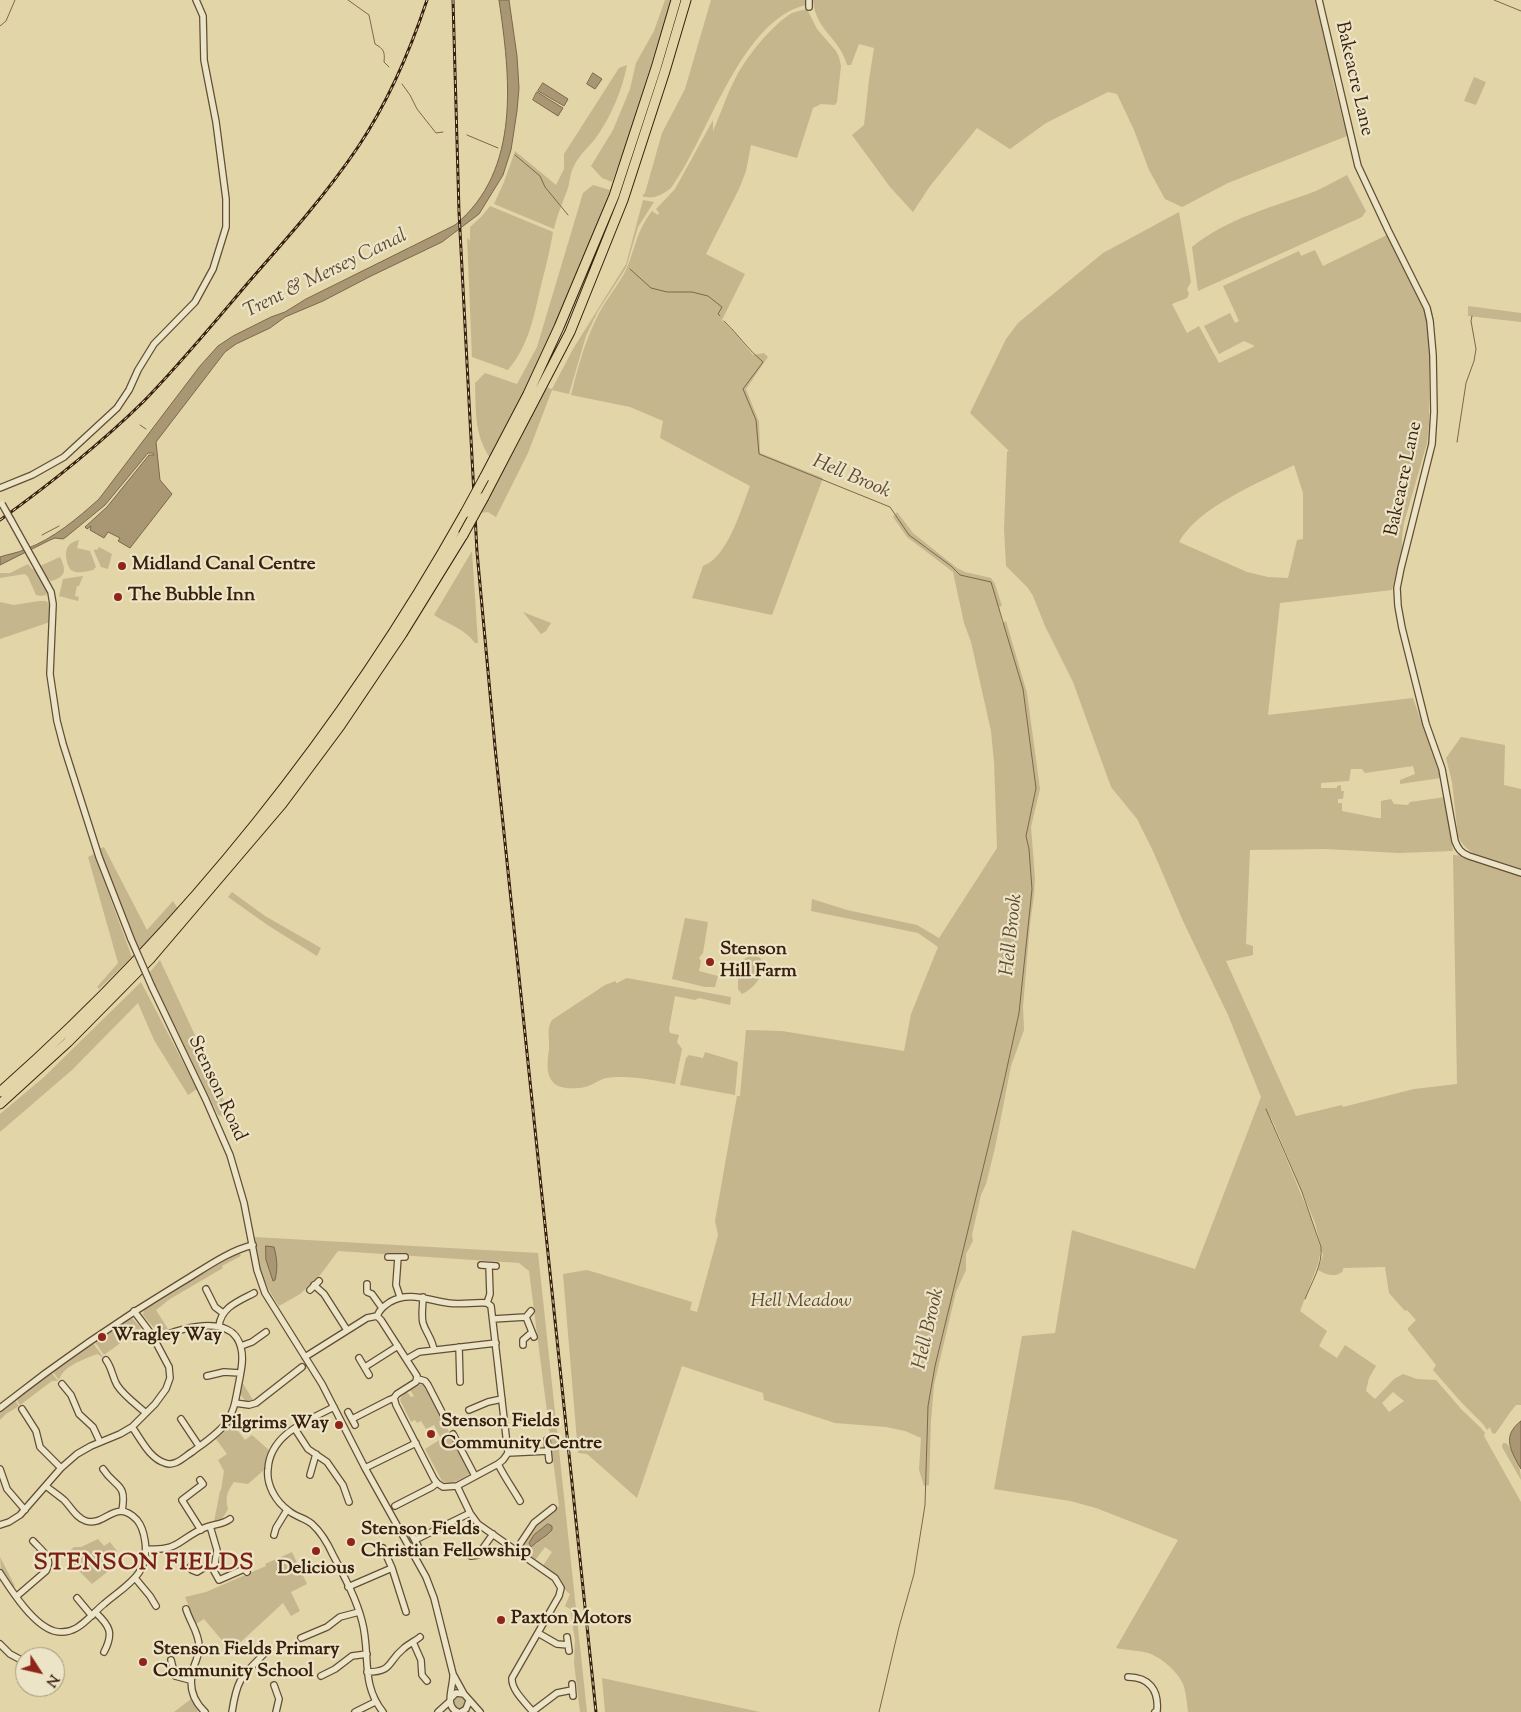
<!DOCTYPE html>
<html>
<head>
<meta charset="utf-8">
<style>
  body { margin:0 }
  #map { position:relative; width:1521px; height:1712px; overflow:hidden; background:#e2d5a8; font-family:"Sorts Mill Goudy",serif }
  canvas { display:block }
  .north { position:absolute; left:15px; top:1647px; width:50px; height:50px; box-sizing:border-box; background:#ece4c6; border:1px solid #a4967c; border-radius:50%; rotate:125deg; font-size:14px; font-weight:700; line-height:20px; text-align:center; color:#39200e }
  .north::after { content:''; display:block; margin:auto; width:18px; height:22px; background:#8f2418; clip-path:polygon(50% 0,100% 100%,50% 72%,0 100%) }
</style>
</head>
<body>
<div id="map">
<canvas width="1521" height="1712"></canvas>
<div class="north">N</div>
</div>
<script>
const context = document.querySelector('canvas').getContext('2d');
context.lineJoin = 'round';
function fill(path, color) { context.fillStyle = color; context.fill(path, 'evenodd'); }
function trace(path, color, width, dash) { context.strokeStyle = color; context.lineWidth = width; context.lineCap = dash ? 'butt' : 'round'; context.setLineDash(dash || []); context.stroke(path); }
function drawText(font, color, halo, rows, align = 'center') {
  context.font = font + ' "Sorts Mill Goudy",serif'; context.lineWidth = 4.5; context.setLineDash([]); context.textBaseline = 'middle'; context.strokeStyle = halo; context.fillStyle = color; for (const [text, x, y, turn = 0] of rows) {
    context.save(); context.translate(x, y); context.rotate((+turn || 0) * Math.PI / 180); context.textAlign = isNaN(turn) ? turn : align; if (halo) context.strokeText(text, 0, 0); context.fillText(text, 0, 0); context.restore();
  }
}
const green = new Path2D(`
  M665,0H671L627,142L612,182L602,178L591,166L613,130L630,89L636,63L654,31Z
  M711,0H806V5C740,20 708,138 671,188C662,195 653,200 642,196L645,193L662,133L685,89Z
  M813,0H1315L1335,75L1332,77L1347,136L1228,183L1182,207L1165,199L1149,170L1134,130L1117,94L1108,92L1046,123L1010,149L977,128L930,186L913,212L890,187L852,135L864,125L869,80L874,48L859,44L851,65H847C840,38 815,30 813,0Z
  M807,9L817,29L836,51L839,57L841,66L837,102L835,105L821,104L813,108L797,158L751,145L746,171L739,189L706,254L745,274L722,320L734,332L753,355L764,353L768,357L746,389L759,422L760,453L823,478L772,615L692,598L703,566C728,557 741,509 750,486L660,438L663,421L630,407L571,395C578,367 585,341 598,315C606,299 618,286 626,270C636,247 636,232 652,211L658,215L659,213L656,209L675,189L713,120V131C721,113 727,94 736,77C748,55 771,26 792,13C797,11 803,10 807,9Z
  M627,65C622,91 611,117 595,139C588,148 579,155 574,166C570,173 570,181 568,188C563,202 557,215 554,229L494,204L504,182L515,151L556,185L564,169V154L619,68Z
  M1474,77L1486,82L1476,105L1464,101Z
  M1347,175L1366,211L1362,217L1198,291L1192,247C1227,218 1274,207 1316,191C1327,186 1337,180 1347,175Z
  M593,185L610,190L571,289L528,384L490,458C474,434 476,411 475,383L485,373L517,384L537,347L583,193Z
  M643,200L654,202L638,227L626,268L598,311L586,336L569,394L552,390L528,453L496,517L488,512L480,513L516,448L546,387L552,389L573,349L626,264Z
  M490,206L553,232C551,245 548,257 545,270C535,305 533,341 508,370L472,357L467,238L470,241V227L482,216Z
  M1179,212L1191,282L1187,289L1189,294L1187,298L1172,304L1187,333L1199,326L1219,363L1255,346L1244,341L1219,354L1204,326L1230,313L1235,323L1239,321L1223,286L1299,251L1301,256L1315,250L1323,266L1387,235L1424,310L1429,334V423L1427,443L1404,523L1402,537V548L1392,590L1280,603L1268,715L1413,698L1441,778L1400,784V780L1415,774L1413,766L1365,773L1362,769H1351L1349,781L1321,783V788H1337V786L1341,785V791H1344L1343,799H1338V803H1342V811L1377,818H1381V801L1391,799L1394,804L1408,805L1410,802L1445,797L1453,851L1399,853L1326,849L1250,850L1246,944L1253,946V955L1226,961L1296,1116L1342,1105L1343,1107L1414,1089L1457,1084L1453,855L1469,856L1521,873V1405H1516C1508,1414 1502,1425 1495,1434L1492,1433L1490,1427L1487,1430L1483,1424L1461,1402L1433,1370L1436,1365L1408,1330V1328L1416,1320L1407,1310L1405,1311L1389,1293L1385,1267L1343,1268V1271C1335,1278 1327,1275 1318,1270L1323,1255L1315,1223L1274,1124L1265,1107L1310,1216L1321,1250L1318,1264L1300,1311L1327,1331L1319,1346L1337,1358L1345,1345L1376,1366L1369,1378L1366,1391L1375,1399L1394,1379L1403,1374L1417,1379L1436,1380L1462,1410L1481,1428L1485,1433L1484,1436L1521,1502V1712H1188C1187,1703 1186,1692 1183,1684C1177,1671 1161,1657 1148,1653C1137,1650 1126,1650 1116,1648L1178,1540L1096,1508L1070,1501L994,1489L1022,1336L1055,1333L1072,1230L1195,1269L1261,1097L1228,1015L1183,921L1153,851L1137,819L1111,787L1073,682L1045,626L1033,596L1028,588L1006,566L1004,529L1007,452L1009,451L970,413L1006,339L1018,323L1103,253ZM1294,465L1303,493V539L1297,540L1288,578L1268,577L1247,572L1179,542C1198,507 1259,483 1294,465ZM1393,1392L1404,1401L1389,1412L1382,1403Z
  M1468,306L1521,313V322L1468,316Z
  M897,512L913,533L957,568L965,572L991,578L995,584L1002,606L999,607L1002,623L1006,621L1027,693L1040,789L1031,827L1035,878L1034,895L1030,924L1023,1007L1024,1030L1011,1066L995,1148L986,1184L981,1195L972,1235L973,1241L966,1254V1270L956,1292L934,1385L931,1421L929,1485L924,1486L919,1470L921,1438L905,1431L886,1427L835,1423L764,1400L763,1393L682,1366L637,1498L587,1454L578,1453L563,1274L587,1270L692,1302L690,1310L697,1312L718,1235L715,1221L737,1096H740L746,1030L782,1031L904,1051L911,1014L938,947L918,933L811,911L812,899L847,910L917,925L939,938L997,848L994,762L991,731L971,642L964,623L953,572L907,537L893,517Z
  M79,540L77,548L90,551L96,567L93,570C88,571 77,574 73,571C70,570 69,567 68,565C64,553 65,543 79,540Z
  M99,547L112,554L108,569L101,567L94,551L95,549L97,550Z
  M472,551L478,643H475C464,628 449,625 434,615Z
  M60,557C66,569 67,577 51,581L47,578L40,566Z
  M28,564L32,569L36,568L48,591L46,595L41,596L36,595L28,577L25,574L0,578V573H10Z
  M83,576L79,586H77L75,596L79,597L78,601L59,596L63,579Z
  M39,601H46L51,605L50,622L0,639V602L14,605Z
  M523,612L551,623L546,631L541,634Z
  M1461,737L1505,745L1504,785L1521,789V871C1500,863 1467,859 1458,836L1452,782L1446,758Z
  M104,847L147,930L173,901L178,909L139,950L99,849Z
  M94,854L132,957L99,989L97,987L118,963L88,857Z
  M232,892L265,916L321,948L317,956L269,926L228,897Z
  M685,918L708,922L703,953L699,958L701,961L699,971L718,976L715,987H705L672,979Z
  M749,956C774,953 762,986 742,994L738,989V981L743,960Z
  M160,960L220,1089L230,1119L218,1115L155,985L150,972Z
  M627,978L731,997L730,1005L699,998L695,1000L675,996L669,1029L670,1033L679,1035L677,1042L682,1049L675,1084C658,1081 640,1077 622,1077C617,1077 609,1077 603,1079C595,1082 588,1088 578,1088C548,1091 545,1074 549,1050C550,1040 546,1028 552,1020L605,985L616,981V983H617Z
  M141,982L197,1089L188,1095L154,1040L138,1003L72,1070L0,1132V1114L44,1077Z
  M705,1052L738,1062L735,1095L680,1085L686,1058L689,1055L703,1058Z
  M254,1237L538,1253L587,1712H580L574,1663L575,1640L570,1609L565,1606L570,1594C562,1589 563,1583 556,1577C552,1573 547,1570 542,1567L552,1552L545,1547L534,1562L517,1550L535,1525L559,1506L529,1271L519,1263L338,1251L321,1274L300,1294L279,1306C262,1281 259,1267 254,1237Z
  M239,1252L241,1256L222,1266L223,1268L170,1299L156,1310L168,1329C156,1334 150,1323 143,1315L144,1309L220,1262Z
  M128,1319H133L141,1328L104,1355L95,1342Z
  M93,1343L104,1358L97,1354C83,1360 64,1365 59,1380L53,1372Z
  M52,1373L58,1381H52L20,1405L16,1399Z
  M242,1382L253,1400L246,1402L240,1394Z
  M423,1383L471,1473C461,1479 452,1486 442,1481L425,1449L441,1439L434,1425L426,1429L421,1421L417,1423L415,1420L411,1422L400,1400L401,1397L407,1392L411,1397L414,1396L410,1390Z
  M15,1400L19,1406L6,1414L0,1420V1411Z
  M231,1422L245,1440L252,1435L269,1450L264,1470L248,1484L234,1482C227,1492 225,1497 228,1509C224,1516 222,1521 214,1522L220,1491L221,1490L224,1471L218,1460L227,1454L216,1439L225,1431Z
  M1503,1443H1506C1515,1452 1521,1467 1521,1480L1502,1447Z
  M98,1539L104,1546L110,1542L117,1551L116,1557L120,1562L92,1584L64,1556L74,1547H81Z
  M292,1552L307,1584L291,1592L300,1611L291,1616L283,1603L231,1651L204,1619L196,1624L185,1597L206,1592L266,1566L265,1564Z
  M0,1557L15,1586L13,1588L1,1570Z
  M602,1678L760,1712H605Z
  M453 1702a6 6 0 1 1 12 0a6 6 0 1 1-12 0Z
  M191,1699L198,1710L197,1712H174Z`);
const water = new Path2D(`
  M499,0H509L517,56L519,88L517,111L511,150L503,175L479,214L442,242L371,276L323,301L285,317L270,328L236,344L225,352L156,442L160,480L172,494L130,548L118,541L120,538L108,532L104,538L90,530L91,526L87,529L85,527L107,507L149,455H154L153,453H148L105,505L66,537L63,539L55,538L50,540L0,565V557C8,554 18,553 26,549C53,539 78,518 99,499L200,366L218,346L233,336L271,317L285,312L306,299L455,225C522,170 510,76 499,0Z
  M593,73L602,79L595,89L587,84Z
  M543,83L568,99L564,106L538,91Z
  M537,92L563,108L558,116L533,100Z
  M266,1246L274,1247C277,1258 278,1268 275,1280L273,1281L266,1260Z
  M1521,1421V1469C1511,1451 1501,1436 1521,1421Z
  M548,1524L552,1526V1530C546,1537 538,1540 531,1547L529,1543L534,1535Z`);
const stream = new Path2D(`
  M348,0L369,15L375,44C384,49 385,52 384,62L389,67
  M1494,0L1521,11
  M0,26L6,21L15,0
  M402,84L410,95L417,109L436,133L443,132
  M467,135L498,148
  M515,155L540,176L545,187L568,215
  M630,269L651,288L667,292H692L708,296L722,307L718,314L720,316
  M724,321C738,334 748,350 763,362L743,389L756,420L759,454L890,507L909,535L951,566L960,575L991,582L1023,689L1036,788L1026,836L1029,849L1032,889L1019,1013L1003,1086L935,1366L928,1406L925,1505L914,1574L899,1627L879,1712
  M140,425L146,429
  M1457,442L1466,383L1474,361L1476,349L1471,321L1472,316
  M42,535L59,526
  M1266,1109L1302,1192L1321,1247C1323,1265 1311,1283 1305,1299`);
const minor = new Path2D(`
  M809,0V7
  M1319,0L1358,166L1388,230L1427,308L1430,321L1433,355L1434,412L1432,444L1401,568L1397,588L1398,606L1402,628L1426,724L1442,769L1455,841C1458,849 1461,853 1469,856L1521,873
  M0,488L32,475L64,457L117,408L129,390L138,370L154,344L195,302L213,269L226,227V199L216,122L204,60L203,16L196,0
  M11,520L51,592L53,604L50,674L57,721L63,744L99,857L131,939
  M152,987L206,1100L230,1155L244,1203L257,1270L265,1293L322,1384L365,1468L426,1577L434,1598L453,1674L464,1694
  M388,1257H405
  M398,1257L396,1285L400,1297
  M481,1265L496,1266
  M367,1284V1292L372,1294L382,1308
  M314,1285L324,1294L347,1330
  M206,1289L215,1307L223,1313
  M310,1290L319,1281
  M423,1297C423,1306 421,1315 423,1323C426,1333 432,1338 434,1350
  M487,1303L490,1294L489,1266
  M377,1316C380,1309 384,1306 390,1302C408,1291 428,1300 448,1303C461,1305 474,1302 487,1303L491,1306L508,1453L503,1460L498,1464L457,1486L443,1487L437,1483L434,1479L396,1405L394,1398
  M526,1317L534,1337
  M493,1319L526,1317L531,1311
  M219,1326C221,1307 239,1301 254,1293
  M523,1345V1340L531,1333
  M241,1346L252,1342L266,1332
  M459,1347L460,1382
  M305,1357L367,1318L377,1316L381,1320L417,1376L416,1382L397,1394L394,1398
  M359,1358L369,1375
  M407,1359L419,1352L496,1343
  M106,1360C112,1368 112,1376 117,1385C124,1396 137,1405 146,1413
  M365,1367L398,1346
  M207,1376L224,1372L240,1373
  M418,1379L425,1381L428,1385L446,1420
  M62,1384L71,1395L79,1414L93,1427L100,1442
  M235,1403L249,1405L256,1403L302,1367
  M334,1407C307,1421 270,1434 268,1469C266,1485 276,1502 289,1511C296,1517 305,1518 312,1524C321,1532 328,1544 333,1555C344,1576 356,1598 362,1621C371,1654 360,1683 383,1712
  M0,1408C58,1362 119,1320 182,1282C204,1269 228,1251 253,1245
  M22,1409L36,1431L40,1447L61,1468
  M469,1410L488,1402L502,1399
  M348,1412L355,1425
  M181,1419L199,1446
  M352,1419L389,1400L394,1398
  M132,1427C141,1439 149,1458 165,1463C175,1467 184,1457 192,1452C204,1443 218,1434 227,1422C235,1410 236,1396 239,1382C241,1371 244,1359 241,1348C233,1311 176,1329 154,1340
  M295,1429L308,1449L327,1462L343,1485L349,1502
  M453,1434L475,1476
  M547,1440L549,1460
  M508,1453L548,1451
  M498,1464C505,1478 513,1489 520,1501
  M365,1468L416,1443
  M0,1469L7,1489L25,1510
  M103,1469C116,1489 127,1482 122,1511
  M310,1475L316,1454
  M200,1480L203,1484L182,1500L201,1530
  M457,1486L470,1513L478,1524L555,1578L561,1588L559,1596L512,1678C511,1690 526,1703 533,1712
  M395,1506L432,1487L437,1483
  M0,1525L9,1522L20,1515L61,1468L77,1454L91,1446L120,1434L132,1427L155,1404L166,1389L170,1378L169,1367L152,1335L134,1311
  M210,1526L217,1550L214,1571L219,1580L244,1569L247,1572
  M274,1535L276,1528L287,1510
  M412,1535L418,1546
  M415,1540L470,1513
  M383,1548L392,1568
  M146,1549C180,1551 177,1540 204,1528C213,1524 222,1525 230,1519
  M461,1550L471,1556L478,1555L493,1534
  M516,1550L534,1523L553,1508
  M190,1567L192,1570L197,1572L205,1567L214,1566
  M0,1573C11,1590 33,1625 54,1631C77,1637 89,1616 104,1604C126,1585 150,1575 145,1541C144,1534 142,1526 137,1520C116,1497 105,1527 86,1521C76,1518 71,1507 64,1500C58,1495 52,1491 46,1486
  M135,1578L150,1596L156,1606
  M348,1587L392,1568L406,1612
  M17,1596L46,1571C54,1558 41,1550 33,1541
  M77,1598L92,1616
  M186,1609C190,1622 199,1633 199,1646C199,1653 197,1659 194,1666C188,1684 191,1699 205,1712
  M95,1612C110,1626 114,1633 104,1652
  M538,1633L557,1644L568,1645
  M567,1637L569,1651
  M301,1638L327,1627L340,1617L359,1612
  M413,1642L421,1660L422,1675L427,1681
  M0,1644L10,1654L25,1662
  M171,1660L175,1676L190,1680
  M367,1672C393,1672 387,1662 403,1649C408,1644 414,1642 420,1637
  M321,1676L335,1669L352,1656L367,1654
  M453,1676C453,1688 444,1707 458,1712
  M1128,1677C1149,1677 1159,1690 1157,1711L1155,1712
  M572,1684L573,1696
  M274,1685L279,1699L276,1712
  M41,1687L45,1692
  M451,1698L456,1693L464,1694L480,1712
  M232,1712C237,1679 241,1677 264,1654
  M355,1712L375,1702
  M438,1712L449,1702
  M461,1712L466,1709L469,1701
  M532,1712L557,1693L572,1690`);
const highway = new Path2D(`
  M484,478L528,394L559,327L614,196L656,68L676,0
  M484,497L570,332L623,200L665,71L686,0
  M0,1092C184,930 345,728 465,513
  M0,1104L68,1042L150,959L282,804L340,726L402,634L463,535`);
const rail = new Path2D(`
  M453,0L459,212L477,552L495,747L596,1712
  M0,520C50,484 99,445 143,402C182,362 217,319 253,277C290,235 327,193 358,147C388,102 410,51 427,0`);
const minorBridge = new Path2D(`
  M2,504L11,520
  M131,939L152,987`);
const highwayBridge = new Path2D(`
  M465,513L484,478
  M463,535L484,497`);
const markers = [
  [122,566,5,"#8f2418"],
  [118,597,5,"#8f2418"],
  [710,962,5,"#8f2418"],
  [102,1337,5,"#8f2418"],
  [339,1425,5,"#8f2418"],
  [431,1434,5,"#8f2418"],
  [351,1542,5,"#8f2418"],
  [316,1551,5,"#8f2418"],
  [501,1620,5,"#8f2418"],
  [143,1662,5,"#8f2418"]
];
const streetNames = [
  ["Bakeacre Lane",1353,79,77],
  ["Bakeacre Lane",1405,479,-78],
  ["Stenson Road",216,1089,65]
];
const poiNames = [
  ["Midland Canal Centre",132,566],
  ["The Bubble Inn",128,597],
  ["Stenson",720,951],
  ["Hill Farm",720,973],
  ["Wragley Way",112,1337],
  ["Stenson Fields",441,1423],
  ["Community Centre",441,1445],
  ["Pilgrims Way",329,1425,"right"],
  ["Stenson Fields",361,1531],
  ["Christian Fellowship",361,1553],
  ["Delicious",316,1570,"center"],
  ["Paxton Motors",511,1620],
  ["Stenson Fields Primary",153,1651],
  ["Community School",153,1673]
];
const parkNames = [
  ["Hell Meadow",801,1303]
];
const waterNames = [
  ["Trent & Mersey Canal",326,275,-26],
  ["Hell Brook",851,478,23],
  ["Hell Brook",1013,935,-84],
  ["Hell Brook",930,1329,-77]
];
const districtNames = [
  ["STENSON FIELDS",144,1565]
];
fill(green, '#c5b68e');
fill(water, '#a99774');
trace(water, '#7c674b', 1);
trace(stream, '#7c674b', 1);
trace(minor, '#634d34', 8);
trace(highway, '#39200e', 11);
trace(minor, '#ece4c6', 5.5);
trace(highway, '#e2d5a8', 9);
trace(rail, '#39200e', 3);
trace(rail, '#ece4c6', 1, [4]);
trace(minorBridge, '#634d34', 8, []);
trace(highwayBridge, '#39200e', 11, []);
trace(minorBridge, '#ece4c6', 5.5);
trace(highwayBridge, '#e2d5a8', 9);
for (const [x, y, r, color] of markers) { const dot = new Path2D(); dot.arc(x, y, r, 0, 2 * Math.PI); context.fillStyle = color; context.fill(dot); trace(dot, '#ece4c6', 2); }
drawText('19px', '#39200e', '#ece4c6', streetNames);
drawText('bold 19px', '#39200e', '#ece4c6', poiNames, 'left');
drawText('italic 19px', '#5c462e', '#ece4c6', parkNames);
drawText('italic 20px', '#604a32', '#ece4c6', waterNames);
context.letterSpacing = '1px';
drawText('bold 24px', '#7a1f14', '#ece4c6', districtNames);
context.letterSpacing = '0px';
</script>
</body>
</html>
